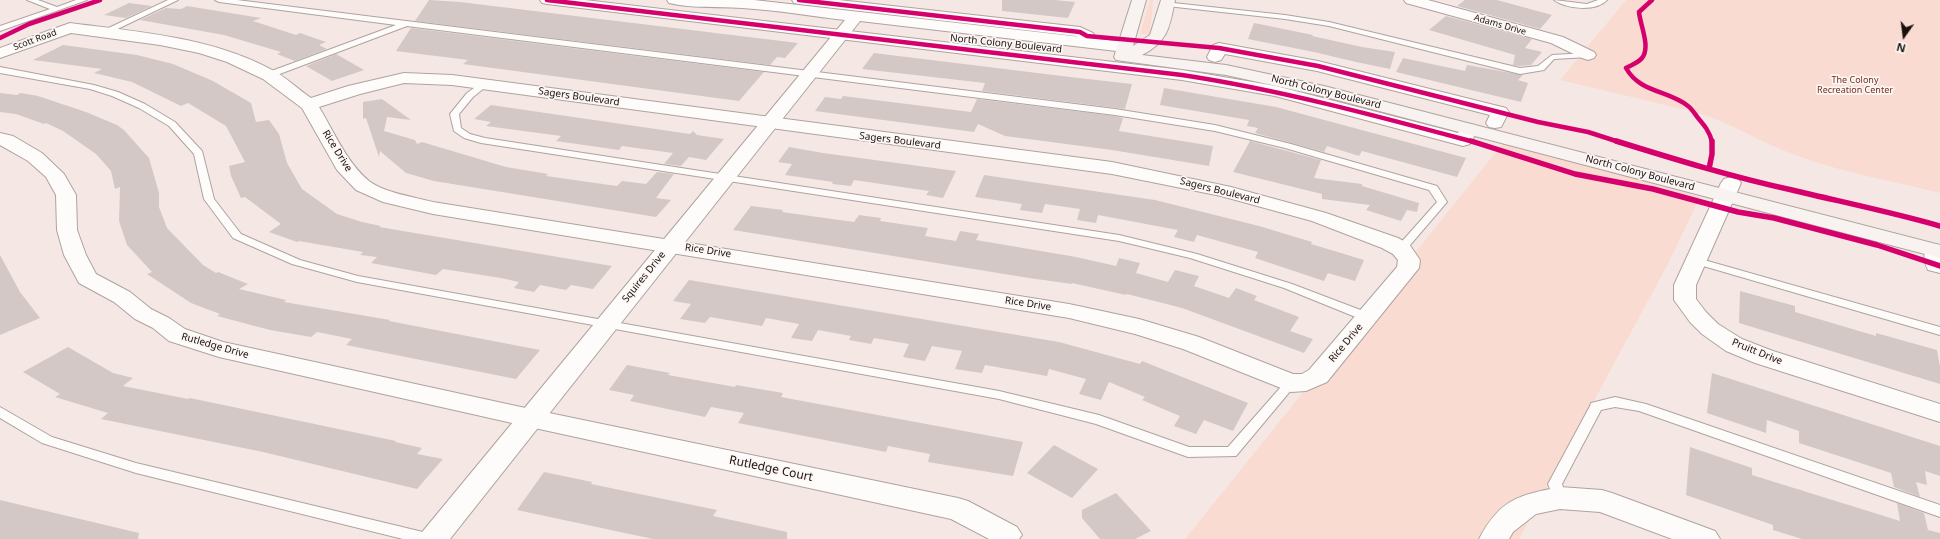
<!DOCTYPE html>
<html>
<head>
<meta charset="utf-8">
<style>
  body { margin:0 }
  #map { position:relative; width:1940px; height:539px; overflow:hidden; background:#f5e8e4; font-family:"Noto Sans",sans-serif }
  canvas { display:block }
  .north { position:absolute; left:1884px; top:16px; width:40px; height:40px; -webkit-text-stroke:3px #fcf6f4; paint-order:stroke; rotate:194deg; font-size:11px; font-weight:700; line-height:16px; text-align:center; color:#1a110e }
  .north::after { content:''; display:block; margin:auto; width:14px; height:18px; background:#1a110e; clip-path:polygon(50% 0,100% 100%,50% 72%,0 100%) }
</style>
</head>
<body>
<div id="map">
<canvas width="1940" height="539"></canvas>
<div class="north">N</div>
</div>
<script>
const context = document.querySelector('canvas').getContext('2d');
context.lineJoin = 'round';
function fill(path, color) { context.fillStyle = color; context.fill(path, 'evenodd'); }
function trace(path, color, width, dash) { context.strokeStyle = color; context.lineWidth = width; context.lineCap = dash ? 'butt' : 'round'; context.setLineDash(dash || []); context.stroke(path); }
function drawText(font, color, halo, rows, align = 'center') {
  context.font = font + ' "Noto Sans",sans-serif'; context.lineWidth = 3.5; context.setLineDash([]); context.textBaseline = 'middle'; context.strokeStyle = halo; context.fillStyle = color; for (const [text, x, y, turn = 0] of rows) {
    context.save(); context.translate(x, y); context.rotate((+turn || 0) * Math.PI / 180); context.textAlign = isNaN(turn) ? turn : align; if (halo) context.strokeText(text, 0, 0); context.fillText(text, 0, 0); context.restore();
  }
}
const green = new Path2D(`
  M1150,0H1153L1150,35L1140,34Z
  M1626,0H1940V193C1893,181 1844,173 1798,156C1762,144 1731,122 1695,112L1560,80Z
  M1504,142L1700,197L1668,264L1519,539H1185Z`);
const building = new Path2D(`
  M429,0L460,2L798,43L785,58L777,57L770,65L415,21Z
  M1002,0H1055L1075,2L1068,18L1002,11Z
  M1465,0H1497L1552,15L1540,29L1457,6Z
  M129,3L152,6L126,18L104,15Z
  M187,6L261,18L253,21L296,35L300,33L326,42L319,45L327,49L295,61L277,54L281,52L224,35L140,20L166,8L181,9Z
  M1446,16L1532,39L1525,48L1542,52L1531,65L1520,66L1513,65L1515,55L1429,30Z
  M1254,23L1313,35L1312,36L1362,47L1395,52L1390,69L1356,62L1314,52L1248,39Z
  M411,28L764,72L739,101L463,64L468,60L396,51Z
  M63,45L137,55L173,64L213,81L251,103L256,122L269,120L279,134L287,163L302,189L337,214L362,222L381,226L379,227L612,266L593,289L571,285L566,290L540,285L534,292L514,288L519,282L501,278L443,269L436,275L371,263L377,257L360,255L363,252L299,241L297,242L269,232L281,224L245,197L241,198L231,176L229,166L245,162L226,126L188,103L181,106L132,82L94,73L102,69L33,60Z
  M874,53L1070,77L1132,84L1125,109L982,91L985,83L862,69Z
  M336,54L364,70L332,81L306,66Z
  M1403,58L1465,71L1467,65L1523,75L1518,80L1528,83L1521,102L1396,72Z
  M1164,88L1276,107L1466,158L1457,177L1362,151L1359,156L1327,146L1324,152L1255,133L1258,128L1247,126L1249,120L1160,105Z
  M0,93L17,95L21,93L38,96L86,112L117,125L124,130L149,158L159,193V207L167,228L203,265L216,273L218,272L248,284L239,289L286,300L284,302L390,320L389,321L540,350L516,379L346,345L352,339L317,332L311,337L270,330L217,316L220,314L191,303L147,274L152,272L127,245L119,221L120,187L115,189L111,171L96,154L63,131L46,123L44,124L16,114L0,112Z
  M843,96L971,112L977,99L1115,116L1123,118L1119,131L1213,146L1209,166L1112,150L1005,136L978,124L974,132L815,111L825,97L841,99Z
  M382,99L411,120L387,117L384,131L415,140L417,144L422,142L506,167L548,174L546,176L617,186L622,181L646,184L657,172L674,174L656,198L671,200L656,217L434,181L406,173L380,151L379,157L366,118L363,119V102Z
  M491,105L690,134L693,131L697,135L724,139L706,160L689,157L681,166L664,164L673,153L622,146L619,150L556,141L561,136L486,126L491,122L474,119Z
  M1250,141L1321,160L1314,178L1362,184V186L1419,203L1417,212L1407,210L1401,221L1366,210L1370,205L1322,199V194L1233,172Z
  M789,147L823,153L956,171L943,198L926,195L929,191L854,180L851,186L832,184L833,182L785,175L792,164L778,162Z
  M984,175L1155,200L1259,226L1312,242L1311,244L1364,260L1355,281L1328,273L1324,281L1255,258L1258,252L1197,235L1194,242L1174,237L1178,230L1098,215L1096,223L1077,220L1080,209L1045,204L1042,213L1020,210L1022,204L975,197Z
  M751,206L783,210L782,212L854,222L859,215L881,218L880,221L928,228L925,236L956,241L960,231L979,234L976,240L1076,257L1116,266L1119,258L1140,263L1136,273L1168,282L1175,270L1199,276L1194,286L1229,298L1236,288L1257,296L1254,300L1299,317L1290,331L1313,339L1304,353L1182,308L1127,294L1126,295L1072,283V284L1029,278L733,230Z
  M0,255L20,292L40,318L0,335Z
  M689,280L1059,342L1140,364L1142,361L1248,403L1233,431L1204,420L1196,434L1174,426L1180,416L1142,400L1145,397L1109,382L1101,400L1079,394L1086,379L1049,369L1047,376L985,365L982,373L955,369L962,351L932,346L925,361L903,357L909,344L874,338L871,344L849,340L851,336L818,330L812,341L791,338L799,324L766,318L762,326L710,317L705,323L680,319L691,304L673,301Z
  M1740,291L1795,306V312L1876,336V333L1937,350L1940,367V384L1739,323Z
  M68,347L113,373L133,378L123,386L188,399L190,398L396,441L395,442L422,448L417,454L443,459L417,489L263,452L101,419L108,413L55,397L60,394L23,372Z
  M627,365L670,373L668,375L735,387L736,385L783,393L781,397L1023,442L1013,476L928,462L930,454L888,446L886,452L738,423L744,413L711,407L705,417L630,401L634,395L609,390Z
  M1712,373L1940,446V476L1925,471L1927,485L1916,482L1920,497L1894,487L1891,473L1799,443V431L1767,420L1766,433L1707,413Z
  M1054,445L1098,469L1072,498L1027,473Z
  M1690,447L1752,468V475L1900,521L1897,503L1924,513L1928,530L1940,533V539H1802L1773,530V525L1686,495Z
  M544,472L592,482L591,484L717,510L713,516L787,532V539H653L517,510Z
  M1116,493L1151,531L1135,539H1100L1082,518V510Z
  M0,500L139,533L138,539H0Z`);
const service = new Path2D(`
  M27,0H38L57,7L76,0H87L0,31V26L50,9Z
  M168,0H178L107,34L100,32Z
  M215,0H237L1115,109L1215,125L1291,144L1437,186L1447,202L1405,251H1397L1396,249L1397,247L1437,202L1429,190L1285,148L1215,131L1115,115L407,26L269,78L265,75L266,73L396,25L219,2Z
  M1554,0L1587,4L1598,0H1607C1596,12 1566,9 1554,0Z
  M1164,2L1285,15L1329,22L1520,68L1538,66L1552,55L1588,53L1592,55L1588,57L1554,59L1544,70L1520,74L1329,26L1285,19L1167,6L1163,4Z
  M0,67L94,85L118,92L145,104L175,122L202,151L214,199L241,234L300,260L358,276L999,391L1099,415L1189,447H1228L1287,380H1295L1297,383L1236,456L1188,457L1096,424L999,399L357,282L292,264L233,238L204,199L194,154L169,126L139,108L112,96L90,89L0,73Z
  M485,80L489,83L488,85L473,97L459,114L461,128L470,134L485,138L1119,235L1197,254L1292,284L1371,314L1373,317L1367,321L1363,320L1284,288L1190,258L1119,241L481,143L464,138L454,131L450,114L467,93Z
  M1697,258L1940,327V335L1693,263L1692,261L1693,259Z
  M1615,397L1646,404L1940,505V517L1639,411L1615,407L1601,410L1562,484L1567,498L1565,502L1560,503L1555,502L1548,484L1590,406L1591,403Z
  M0,407L52,437L136,463L427,533L432,535L434,539H403L136,473L42,443L0,418Z`);
const minor = new Path2D(`
  M540,0H585L1182,70L1276,86L1458,133L1463,125L1469,124L1475,125L1478,129L1470,144L1463,146L1275,96L1182,80L547,4L542,3Z
  M792,0H839L1080,27L1093,33L1095,36L1092,45L1086,47L1080,45L1078,42L1079,38L1076,36L799,4L794,3Z
  M1404,0H1428L1563,37L1594,52L1596,55L1594,58L1588,60L1582,58L1551,43L1406,3Z
  M70,23C139,32 213,37 274,71C287,78 299,90 311,98L348,86L404,73L452,75L1112,162L1231,187L1326,213L1398,238L1409,244L1420,260L1419,268L1327,382L1306,391L1291,392L1183,349L1135,334L1069,318L433,214L383,202L356,190L337,170L302,108L263,79L227,62L199,53L160,45L71,33L0,58V48ZM404,83L452,85L1112,174L1221,196L1312,221L1382,248L1393,254L1398,260L1397,267L1309,370L1302,374H1293L1199,337L1139,319L1069,304L433,202C414,197 385,193 369,181C347,163 334,132 319,107L360,94Z
  M1219,43L1318,61L1506,108L1509,112L1501,127L1495,128L1489,127L1486,123L1490,115L1317,71L1225,54L1221,60L1215,62L1209,60L1207,57L1213,45Z
  M0,133L13,136L42,153L64,174L76,195L77,230L86,255L96,274L130,292L151,309L169,318L185,329L223,342L530,409L958,498L968,501L1017,527L1022,535L1019,539H989L951,519L530,427L219,357L169,341L153,328L135,319L114,302L79,283L64,255L57,230L56,195L46,177L28,161L0,145Z
  M1731,177L1738,179L1741,183L1696,285V299L1706,312L1718,324L1742,339L1773,351L1940,404V422L1755,363L1726,351L1702,334L1690,322L1674,300V285L1721,183L1724,179Z
  M1935,244L1940,245V273L1928,270C1924,263 1923,252 1927,245Z
  M1560,487L1602,490L1612,493L1715,531L1720,539H1672L1600,512L1560,509L1536,514L1513,532L1509,539H1479C1500,499 1519,495 1560,487Z`);
const tertiary = new Path2D(`
  M667,0H754L1125,42L1131,44L1133,47L1131,50L1125,52L860,21L450,539H418L423,531L845,20C811,16 776,10 742,8C717,6 693,9 669,3Z`);
const secondary = new Path2D(`
  M1132,0H1146L1133,46L1150,35L1161,0H1175C1170,26 1168,42 1142,55L1226,65L1324,86L1940,245V258L1322,96L1226,75L1116,60L1114,57Z`);
const cyclewayFar1 = new Path2D(`
  M547,0L1182,75C1281,90 1377,116 1474,142
  M799,0L1080,32L1087,36L1219,48L1318,66L1538,122L1588,132L1619,142
  M1652,0L1639,12C1640,25 1651,47 1642,58C1638,63 1631,65 1626,68C1640,93 1668,90 1688,106C1692,109 1695,114 1698,118C1704,125 1710,132 1712,142
  M0,38L29,24L100,0`);
const cycleway = new Path2D(`
  M1471,141L1575,174L1653,189L1738,212L1774,218L1877,245L1940,266
  M1616,141C1674,159 1732,177 1792,190C1842,202 1891,212 1940,226
  M1709,169L1712,154V141`);
const farStreetnames = [
  ["Adams Drive",1500,25,16],
  ["Scott Road",35,40,-20]
];
const farParknames = [
  ["The Colony",1855,80],
  ["Recreation Center",1855,90]
];
const streetNames = [
  ["North Colony Boulevard",1006,44,6],
  ["North Colony Boulevard",1326,92,14],
  ["Sagers Boulevard",579,97,8],
  ["Sagers Boulevard",900,141,7],
  ["Rice Drive",337,151,58],
  ["North Colony Boulevard",1640,173,15],
  ["Sagers Boulevard",1220,191,14],
  ["Rice Drive",708,251,9],
  ["Squires Drive",644,277,-51],
  ["Rice Drive",1028,304,9],
  ["Rice Drive",1346,343,-50],
  ["Rutledge Drive",215,346,16],
  ["Pruitt Drive",1757,352,22]
];
const nearStreetnames = [
  ["Rutledge Court",771,469,12]
];
fill(green, '#f9dbd2');
fill(building, '#d3c8c5');
trace(service, '#aea39f', 2);
trace(minor, '#aea39f', 2);
trace(tertiary, '#aea39f', 2);
trace(secondary, '#aea39f', 2);
fill(service, '#fefcfb');
fill(minor, '#fefcfb');
fill(tertiary, '#fefcfb');
fill(secondary, '#f8f2f1');
trace(cyclewayFar1, '#d6006c', 4.5);
trace(cycleway, '#d6006c', 5.5);
drawText('9px', '#1a110e', '#fcf6f4', farStreetnames);
drawText('9px', '#742d1b', '#fcf6f4', farParknames);
drawText('10px', '#1a110e', '#fcf6f4', streetNames);
drawText('12px', '#1a110e', '#fcf6f4', nearStreetnames);
</script>
</body>
</html>
